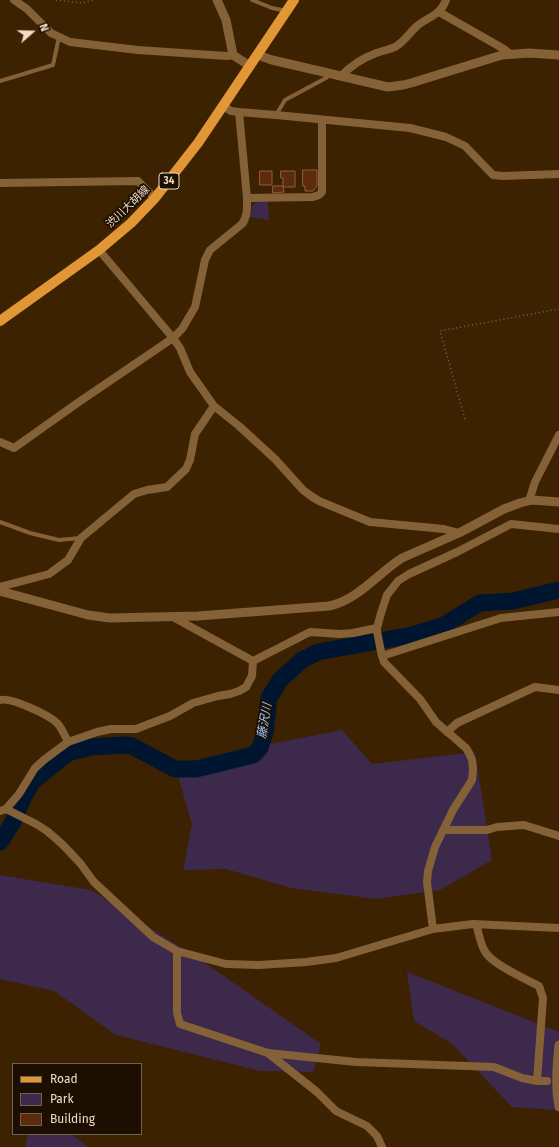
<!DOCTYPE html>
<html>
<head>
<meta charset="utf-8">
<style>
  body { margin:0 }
  #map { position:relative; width:559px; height:1147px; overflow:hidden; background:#3c2200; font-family:"Fira Sans",sans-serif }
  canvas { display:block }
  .legend { position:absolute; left:12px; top:1063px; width:130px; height:72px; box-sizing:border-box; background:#1c0e00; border:1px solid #72604f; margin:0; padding:5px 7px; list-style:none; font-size:12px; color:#f2dcc5 }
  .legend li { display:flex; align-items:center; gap:8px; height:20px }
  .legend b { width:20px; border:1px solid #72604f }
  .north { position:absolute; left:12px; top:12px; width:40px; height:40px; -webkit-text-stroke:3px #1c0e00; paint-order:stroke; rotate:70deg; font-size:11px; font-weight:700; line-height:16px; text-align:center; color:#f2dcc5 }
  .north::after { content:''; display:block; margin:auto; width:14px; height:18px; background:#f2dcc5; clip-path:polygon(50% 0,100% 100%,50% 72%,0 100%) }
</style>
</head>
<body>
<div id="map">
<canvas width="559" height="1147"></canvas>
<ul class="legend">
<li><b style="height:5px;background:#e19736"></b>Road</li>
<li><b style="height:11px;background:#3c294b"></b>Park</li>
<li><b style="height:11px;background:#5c2b0a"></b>Building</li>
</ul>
<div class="north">N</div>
</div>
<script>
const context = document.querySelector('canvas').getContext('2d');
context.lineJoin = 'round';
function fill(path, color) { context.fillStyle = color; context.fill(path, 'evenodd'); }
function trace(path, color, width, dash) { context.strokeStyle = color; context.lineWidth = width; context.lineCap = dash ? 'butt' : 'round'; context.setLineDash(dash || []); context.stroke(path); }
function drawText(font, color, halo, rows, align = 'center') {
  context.font = font + ' "Fira Sans","Noto Sans JP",sans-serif'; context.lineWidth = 3.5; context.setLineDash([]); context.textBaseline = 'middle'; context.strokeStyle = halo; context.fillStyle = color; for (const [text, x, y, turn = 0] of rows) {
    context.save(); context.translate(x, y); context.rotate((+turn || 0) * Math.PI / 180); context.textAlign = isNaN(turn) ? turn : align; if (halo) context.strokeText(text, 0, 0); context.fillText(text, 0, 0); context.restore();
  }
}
const green = new Path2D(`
  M257,201H268L269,220L250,217L252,209V206Z
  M342,730L372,764L475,752L492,860L440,890L376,899L291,888L226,869L183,870L192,824L175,766L229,752Z
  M0,875L91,890L211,967L321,1044L313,1072L260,1071L116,1035L54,991L0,979Z
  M407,972L559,1032V1105L554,1110L512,1107L451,1043L414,1021Z
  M28,1134H71L88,1147H25Z`);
const river = new Path2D(`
  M0,842L13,822L24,796L32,782L43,773L68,753L91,747L123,745L132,746L175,769H196L253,755L260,748L265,732L269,698L280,680L302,660L318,652L412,635L444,625L480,603L513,601L559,590`);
const building = new Path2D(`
  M303,170H317V186L313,191H305V186H303Z
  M260,171H272V185H260Z
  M281,171H295V187H283V178H281Z
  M273,186H283L284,192L273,193Z`);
const path = new Path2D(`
  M56,0L82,3L94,0
  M465,419L440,331L559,309`);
const service = new Path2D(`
  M252,0L272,8L286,11
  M0,81L53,65L59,37
  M276,115L285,100L326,78L330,74
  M0,522L30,533L59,540L81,538`);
const minor = new Path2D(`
  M14,0L27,9L51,33L70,42L138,50L227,56L233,55
  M439,12L504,49L510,54
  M341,76C350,67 363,58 374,54C381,51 388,50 395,47C404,42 410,32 417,26C429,16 440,16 446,0
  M223,106L231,111L239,112L276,115L410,128L446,137L465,146L493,175L502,176L559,174
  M0,183L138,181L155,198
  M247,198L313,197L319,195L322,192V120
  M99,250L173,338L180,348L190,372L214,406L239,426L275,459L303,490L311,496L319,501L370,522L444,529L459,533
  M0,442L14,448L76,404L173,338L182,329L195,307L205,260L210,250L242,224C248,216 247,207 247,198L239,112
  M529,501L535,482L559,435
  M0,587L49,574L68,560L81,538L134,494L147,490L167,487L186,469L190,460L195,434L214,406
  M382,656L501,618L559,612
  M253,661L310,632L340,634L353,633L377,628
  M0,700C11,697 49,715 57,723C62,728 65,736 68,742
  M447,732L457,723L535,687L559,690
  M6,809L36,824L47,831L63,845L80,863L94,882L153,937L177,951L226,964L259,965L306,962L336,958L433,929L473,924L559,928
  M0,811L6,809L13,801L19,794L35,768L45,759L68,742L97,732L111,729H136L170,716L193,703L218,696L230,694L239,691L246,687L252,676L253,661L173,617
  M444,830H487L497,827L524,825L559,836
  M433,929L427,882L428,871L435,847L453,810L472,780L473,769L472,760L469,753L466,748L436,722L420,699L384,662L381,652L377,631V628L381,613L387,595L398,581L409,574L457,552L511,524L559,529
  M177,951V1013L180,1024L268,1053L356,1062L494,1067L522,1078L537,1081L543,998L539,986C525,979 494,965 486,953C480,945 479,933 476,924
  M268,1053L317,1092L336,1111L367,1126L377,1136L382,1147
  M537,1081H547`);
const tertiary = new Path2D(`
  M217,0L226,20L233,55L250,66
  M258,55L272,60L388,87L403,85L411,83L502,55L529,53L559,55
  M0,591L88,615L110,618L198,616L329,606C358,600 377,574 402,558L459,533L504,509L520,503L532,500L559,502
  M559,1045C557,1066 555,1086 559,1107`);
const primary = new Path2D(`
  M0,321L99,250L131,223L155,198L198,143L294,0`);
const shields = [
  [169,181,20]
];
const shieldNames = [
  ["34",169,181]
];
const streetNames = [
  ["渋川大胡線",128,207,-44]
];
const waterNames = [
  ["藤沢川",265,721,-80]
];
fill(green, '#3c294b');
trace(river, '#001530', 17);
fill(building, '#5c2b0a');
trace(building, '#8f5d42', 1);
trace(path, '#7f6648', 1.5, [1, 3]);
trace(service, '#856137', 4);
trace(minor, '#856137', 8);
trace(tertiary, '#856137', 9);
trace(primary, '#e19736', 10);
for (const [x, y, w] of shields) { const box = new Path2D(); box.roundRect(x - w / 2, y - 8, w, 16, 3); context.fillStyle = '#1c0e00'; context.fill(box); trace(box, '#f2dcc5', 1); }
drawText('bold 10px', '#f2dcc5', null, shieldNames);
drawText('11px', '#f2dcc5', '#1c0e00', streetNames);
drawText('italic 12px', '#9ac7f4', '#1c0e00', waterNames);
</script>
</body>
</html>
